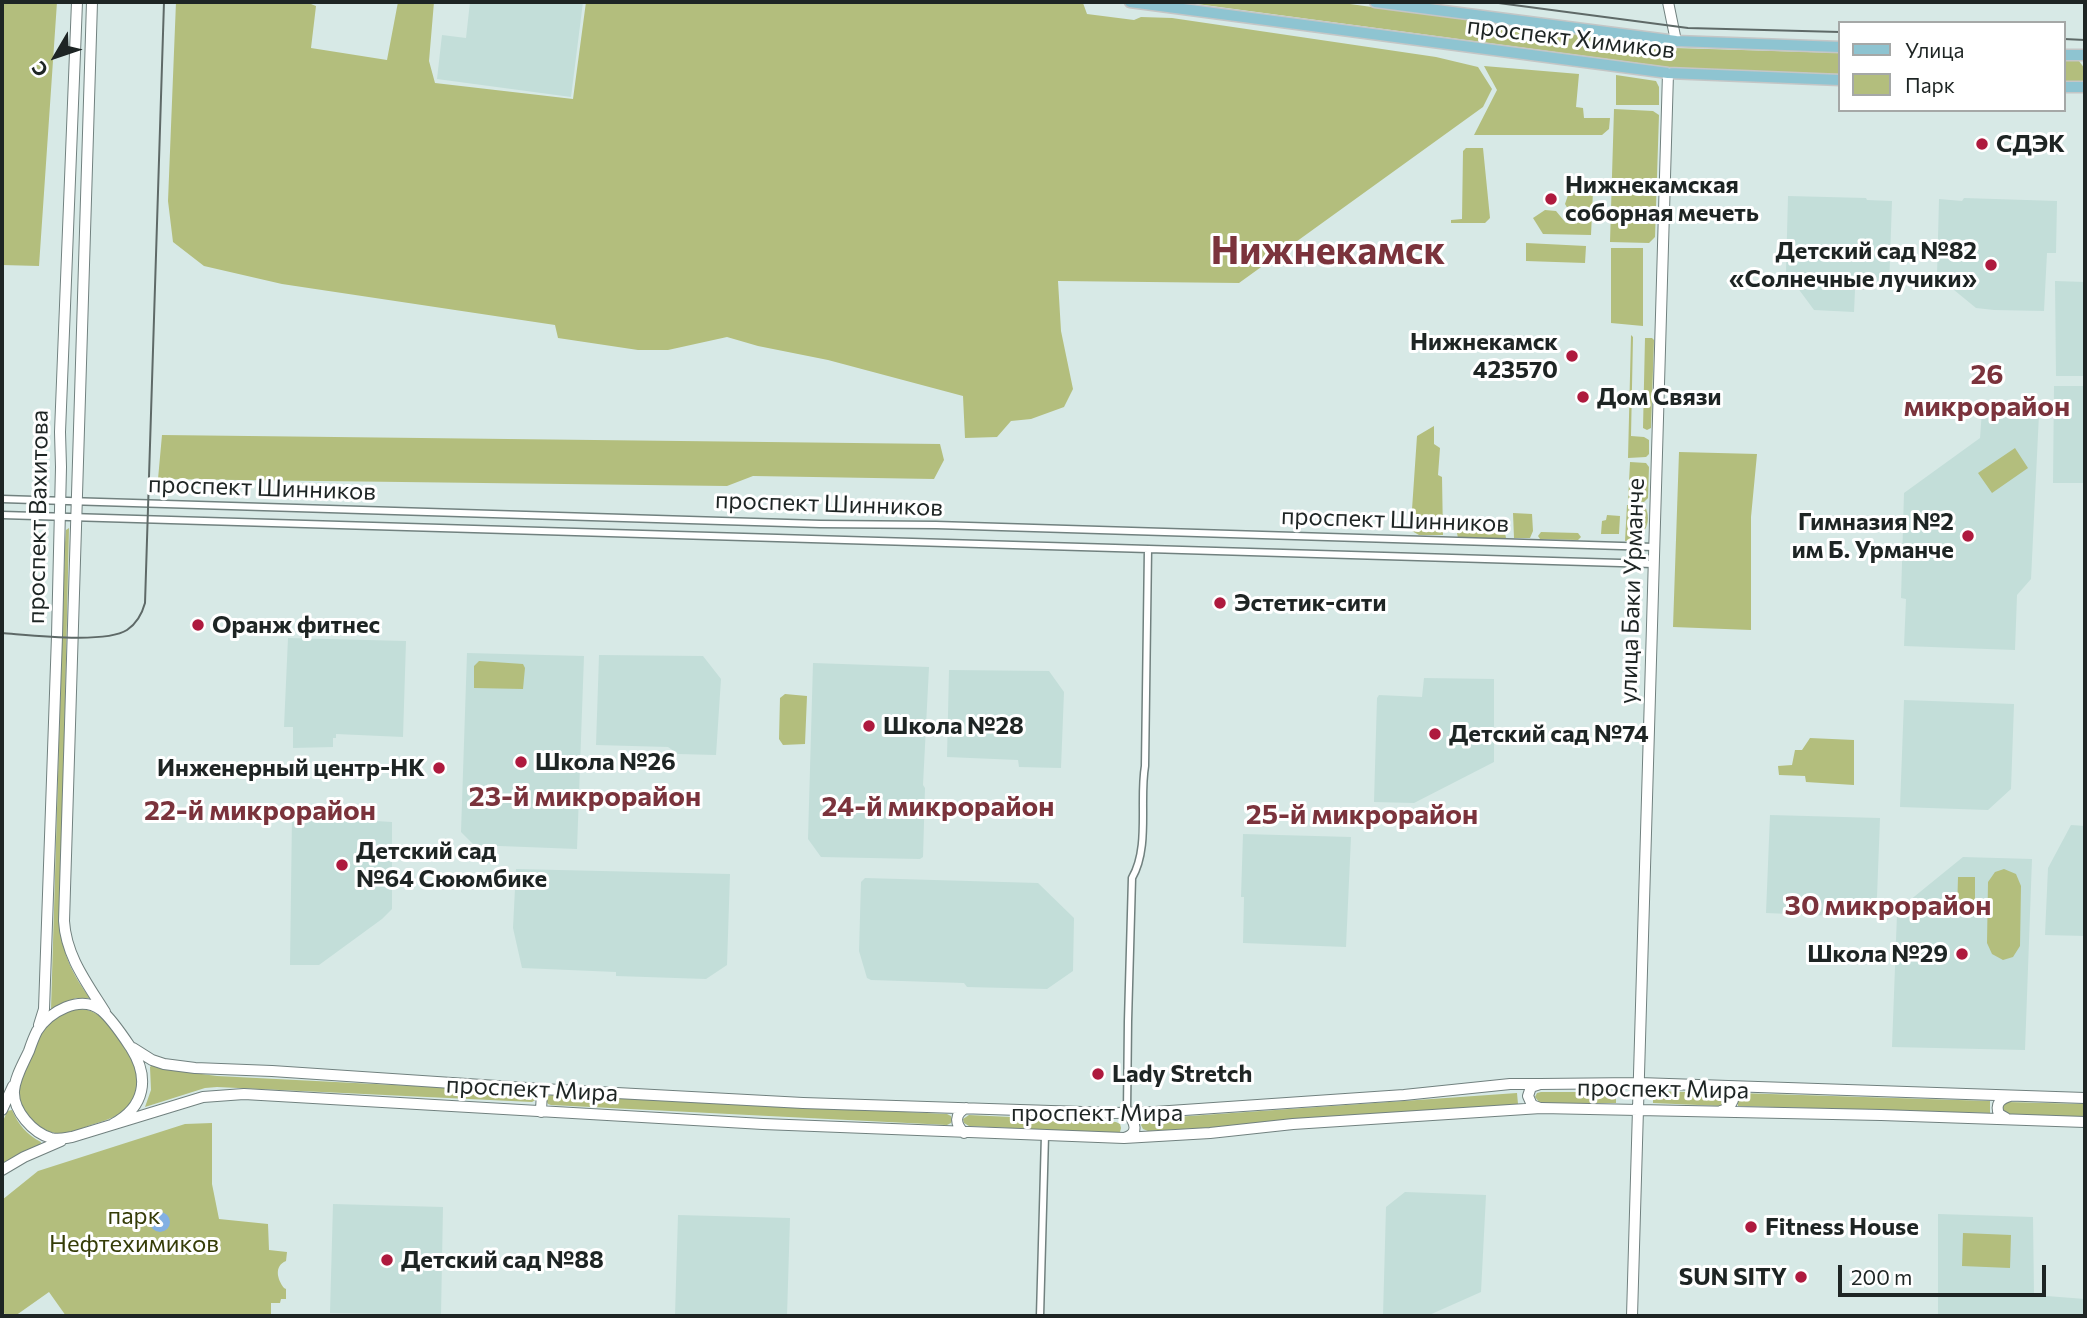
<!DOCTYPE html>
<html>
<head>
<meta charset="utf-8">
<style>
  body { margin:0 }
  #map { position:relative; width:2087px; height:1318px; overflow:hidden; background:#d7e9e6; font-family:Commissioner,sans-serif }
  canvas { display:block }
  .frame { position:absolute; inset:0; border:4px solid #1e2524; pointer-events:none }
  .legend { position:absolute; left:1838px; top:21px; width:228px; height:91px; box-sizing:border-box; background:#fff; border:2px solid #a5a8a7; margin:0; padding:9px 12px; list-style:none; font-size:21px; color:#1e2524 }
  .legend li { display:flex; align-items:center; gap:14px; height:35px }
  .legend b { width:35px; border:2px solid #a5a8a7 }
  .north { position:absolute; left:21px; top:21px; width:70px; height:70px; -webkit-text-stroke:5px #fff; paint-order:stroke; rotate:231deg; font-size:19px; font-weight:700; line-height:28px; text-align:center; color:#1e2524 }
  .north::after { content:''; display:block; margin:auto; width:24px; height:32px; background:#1e2524; clip-path:polygon(50% 0,100% 100%,50% 72%,0 100%) }
  .scale { position:absolute; left:1838px; top:1265px; width:208px; height:32px; box-sizing:border-box; border:4px solid #1e2524; border-top:0; padding-left:9px; font-size:21px; line-height:24px; white-space:nowrap; color:#1e2524; -webkit-text-stroke:5px #fff; paint-order:stroke }
</style>
</head>
<body>
<div id="map">
<canvas width="2087" height="1318"></canvas>
<div class="frame"></div>
<ul class="legend">
<li><b style="height:9px;background:#8ec4d1"></b>Улица</li>
<li><b style="height:19px;background:#b3be7d"></b>Парк</li>
</ul>
<div class="north">С</div>
<div class="scale">200 m</div>
</div>
<script>
const context = document.querySelector('canvas').getContext('2d');
context.lineJoin = 'round';
function fill(path, color) { context.fillStyle = color; context.fill(path, 'evenodd'); }
function trace(path, color, width, dash) { context.strokeStyle = color; context.lineWidth = width; context.lineCap = dash ? 'butt' : 'round'; context.setLineDash(dash || []); context.stroke(path); }
function drawText(font, color, halo, rows, align = 'center') {
  context.font = font + ' Commissioner,sans-serif'; context.lineWidth = 6; context.setLineDash([]); context.textBaseline = 'middle'; context.strokeStyle = halo; context.fillStyle = color; for (const [text, x, y, turn = 0] of rows) {
    context.save(); context.translate(x, y); context.rotate((+turn || 0) * Math.PI / 180); context.textAlign = isNaN(turn) ? turn : align; if (halo) context.strokeText(text, 0, 0); context.fillText(text, 0, 0); context.restore();
  }
}
const built = new Path2D(`
  M470,2H583L571,97L437,79L442,35L466,38Z
  M1788,196L1866,198L1867,200L1892,201L1889,288H1864V290H1855L1854,312L1814,310L1786,272Z
  M1964,198L2057,201L2056,253H2047L2044,311L1994,310L1976,308L1937,276L1939,199L1962,201Z
  M2055,281L2085,282V376H2056Z
  M2054,386H2085V483H2053Z
  M1982,411L2039,414L2031,579L2017,595L2015,650L1904,646L1906,599L1901,598L1904,493L1980,438Z
  M288,638L406,641L403,737L336,734V738H333V747L293,748V727H284Z
  M467,653L584,656L577,849L474,845L461,832Z
  M599,655L703,656L721,679L716,755L678,754L668,747L596,745Z
  M813,663L929,667L923,785L925,788L923,857L920,859L821,857L808,839Z
  M949,670L1049,671L1064,692L1061,768L1019,767L1018,760L947,757Z
  M1424,678L1494,679V762L1414,803L1374,802L1377,698L1379,695L1422,697Z
  M1904,700L2014,704L2011,789L1988,810L1900,807Z
  M1770,815L1880,818L1877,897L1873,905L1859,917L1766,913Z
  M292,816L392,822V909L382,919L319,965H290Z
  M2071,825L2085,826V936L2045,935L2048,868Z
  M1243,834L1351,837L1346,947L1243,943L1244,897H1241Z
  M1963,857L2032,859L2025,1050L1892,1047L1897,914L1899,909Z
  M516,869L730,874L727,965L706,979L616,976V972L522,968L513,928Z
  M865,878L1038,883L1074,918L1073,971L1047,989L967,987L964,983L871,980L867,978L859,951L861,882Z
  M1405,1192L1486,1195L1481,1292L1427,1316H1383L1386,1207Z
  M333,1204L443,1207L441,1315L330,1313Z
  M1938,1214L2033,1217L2034,1295L2085,1299V1316H1938Z
  M678,1215L790,1218L787,1316H675Z`);
const green = new Path2D(`
  M2,2H57L39,266L2,265Z
  M176,2H306L316,6L311,48L387,60L398,2H434L429,61L435,83L573,99L586,2H1074L1083,3L1087,14L1134,20L1141,17L1172,18L1436,57L1478,67L1492,89L1483,107L1239,283L1058,281L1061,331L1073,389L1064,407L1031,419L1011,421L997,437L965,438L963,396L828,360L758,346L727,337L668,350H638L558,338L555,325L282,284L204,266L173,242L168,201Z
  M1182,2H1335L1675,48L1840,53V74L1683,69Z
  M2064,61H2079L2085,69V82L2064,81Z
  M1484,66L1579,74L1576,107L1583,108L1584,118H1610L1609,129L1602,135H1474L1497,90Z
  M1616,75L1656,81L1659,87V105H1616Z
  M1614,109L1653,111L1659,115L1655,237L1649,243L1610,242Z
  M1466,148H1483L1490,218L1485,223H1451V220L1462,219L1463,151Z
  M1583,189L1593,191L1591,235L1543,234L1533,218L1545,210L1556,211L1566,223L1573,218L1565,204L1568,195Z
  M1526,243L1586,246L1585,263L1526,261Z
  M1611,248H1643V326L1611,323Z
  M1631,335L1633,337L1631,436L1644,437L1649,440V454L1646,457L1628,458Z
  M1645,338H1652L1654,340L1651,428L1647,430L1643,428Z
  M1434,426V444L1440,448L1438,475L1442,477L1443,535H1419L1412,531L1411,524L1417,436Z
  M162,435L940,444L944,460L934,479L753,476L727,486L158,479Z
  M2015,448L2028,468L1992,493L1978,473Z
  M1679,452L1757,454L1751,517V630L1673,627Z
  M1630,462L1646,463L1649,467L1648,498L1644,502L1628,501Z
  M1627,505L1645,506C1653,523 1644,539 1625,541Z
  M1513,513L1532,514L1533,531L1530,538H1514Z
  M1607,515L1620,516L1619,534H1601L1602,521L1606,520Z
  M69,528L60,923C61,951 73,976 90,998H76L51,1009L65,543L66,530Z
  M1460,531L1505,533L1506,538H1458L1457,533Z
  M1541,532L1578,533L1581,537L1578,540L1540,539L1538,536Z
  M479,661L523,664L525,668L523,689L474,688V666Z
  M785,694L807,696L805,744L783,745L779,739L780,698Z
  M1810,738L1854,740V785L1806,782L1805,776L1779,775L1778,766L1792,765L1795,750H1802Z
  M2004,869L2016,874L2021,886L2020,946L2013,957L2003,960L1992,954L1987,943L1988,882L1995,872Z
  M1958,877H1975V912H1957Z
  M75,1009C82,1009 88,1009 95,1013C103,1017 108,1025 114,1032C129,1050 146,1075 133,1100C124,1116 104,1121 88,1126C77,1130 63,1136 51,1132C36,1127 19,1110 18,1094C17,1079 38,1036 47,1025C55,1017 64,1013 75,1009Z
  M152,1065L163,1069L217,1076L533,1092L537,1095V1099L532,1102L217,1087L205,1088L145,1107L151,1090L150,1067Z
  M1653,1091L1721,1093L1726,1095L1727,1100L1725,1104L1721,1106L1653,1103Z
  M1541,1092H1616V1103H1540L1535,1097L1537,1093Z
  M1517,1093L1518,1104L1398,1117L1148,1131L1143,1129L1141,1125L1143,1121L1147,1119Z
  M1738,1093L1990,1101V1113L1738,1106Z
  M552,1095L947,1114L951,1116L952,1120L951,1123L947,1125L551,1105L548,1104L546,1100L548,1096Z
  M2007,1102L2085,1104V1117L2008,1115L2003,1112L2002,1106Z
  M12,1110C18,1124 27,1135 41,1142L40,1146L2,1166V1124L7,1111Z
  M969,1115L1116,1122L1120,1124L1121,1128L1120,1132L1116,1133L969,1126L964,1123L963,1119Z
  M212,1123V1184L219,1219L268,1224L269,1250L287,1252L286,1261C274,1266 277,1279 284,1288L286,1289V1299H281L280,1303H271V1316H66L49,1292L15,1316H6L2,1310V1200L38,1171L185,1124Z
  M1963,1233L2011,1235L2010,1268L1962,1266Z`);
const water = new Path2D(`
  M150 1222a10 10 0 1 1 20 0a10 10 0 1 1-20 0Z`);
const street = new Path2D(`
  M2,499L820,524L936,525L1654,547
  M2,515L1654,564
  M1127,1112L1128,1021L1132,878C1150,847 1139,801 1145,766L1148,549
  M1040,1316L1045,1135`);
const secondary = new Path2D(`
  M92,2L64,921C66,956 87,983 105,1012
  M1668,2L1676,41
  M39,1025L44,1009L57,636L61,467L60,432L77,2
  M133,1048L152,1060L164,1064L195,1068L272,1071L542,1089L803,1103L1113,1113L1155,1112L1404,1095L1510,1084H1540L1639,1083L2085,1098
  M1540,1084L1531,1087L1528,1096L1532,1105L1540,1108
  M2,1110L13,1086
  M1721,1111L1729,1108L1733,1100L1730,1091L1723,1087
  M541,1112L542,1089
  M2006,1118L1999,1114C1995,1104 2000,1099 2010,1096
  M113,1124C145,1107 150,1078 131,1048C123,1036 112,1019 101,1010C80,994 49,1012 37,1031C34,1037 31,1045 29,1051C23,1064 15,1077 14,1091C13,1111 33,1133 51,1138C59,1140 65,1138 72,1137L203,1097L244,1094L763,1124L1124,1138L1210,1133L1293,1124L1541,1108L1881,1115L2085,1122
  M964,1133C955,1124 954,1114 966,1108
  M1124,1138C1140,1134 1135,1122 1127,1112
  M2,1170L24,1157L61,1141
  M1632,1316L1668,73`);
const primary = new Path2D(`
  M1130,2L1668,73L1840,80
  M1375,2L1676,41L1840,47
  M2064,55H2085
  M2064,87H2085`);
const tram = new Path2D(`
  M1491,2L1688,28L1840,32
  M2064,39L2085,40
  M2,633C30,635 105,644 127,630C136,624 142,614 145,603L164,2`);
const markers = [
  [1982,144,7,"#ae1a3e"],
  [1551,199,7,"#ae1a3e"],
  [1991,265,7,"#ae1a3e"],
  [1572,356,7,"#ae1a3e"],
  [1583,397,7,"#ae1a3e"],
  [1968,536,7,"#ae1a3e"],
  [1220,603,7,"#ae1a3e"],
  [198,625,7,"#ae1a3e"],
  [869,726,7,"#ae1a3e"],
  [1435,734,7,"#ae1a3e"],
  [521,762,7,"#ae1a3e"],
  [439,768,7,"#ae1a3e"],
  [342,865,7,"#ae1a3e"],
  [1962,954,7,"#ae1a3e"],
  [1098,1074,7,"#ae1a3e"],
  [1751,1227,7,"#ae1a3e"],
  [387,1260,7,"#ae1a3e"],
  [1801,1277,7,"#ae1a3e"]
];
const streetNames = [
  ["проспект Химиков",1571,38,7],
  ["проспект Шинников",262,488,2],
  ["проспект Шинников",829,504,2],
  ["проспект Вахитова",38,517,-89],
  ["проспект Шинников",1395,520,2],
  ["улица Баки Урманче",1632,591,-88],
  ["проспект Мира",532,1089,3],
  ["проспект Мира",1663,1089,1],
  ["проспект Мира",1097,1113]
];
const poiNames = [
  ["СДЭК",1996,144],
  ["Нижнекамская",1565,185],
  ["соборная мечеть",1565,213],
  ["Детский сад №82",1977,251,"right"],
  ["«Солнечные лучики»",1977,279,"right"],
  ["Нижнекамск",1558,342,"right"],
  ["423570",1558,370,"right"],
  ["Дом Связи",1597,397],
  ["Гимназия №2",1954,522,"right"],
  ["им Б. Урманче",1954,550,"right"],
  ["Эстетик-сити",1234,603],
  ["Оранж фитнес",212,625],
  ["Школа №28",883,726],
  ["Детский сад №74",1449,734],
  ["Школа №26",535,762],
  ["Инженерный центр-НК",425,768,"right"],
  ["Детский сад",356,851],
  ["№64 Сююмбике",356,879],
  ["Школа №29",1948,954,"right"],
  ["Lady Stretch",1112,1074],
  ["Fitness House",1765,1227],
  ["Детский сад №88",401,1260],
  ["SUN SITY",1787,1277,"right"]
];
const parkNames = [
  ["парк",134,1216],
  ["Нефтехимиков",134,1244]
];
const quarterNames = [
  ["26",1987,375],
  ["микрорайон",1987,407],
  ["23-й микрорайон",585,797],
  ["24-й микрорайон",938,807],
  ["22-й микрорайон",260,811],
  ["25-й микрорайон",1362,815],
  ["30 микрорайон",1888,906]
];
const townNames = [
  ["Нижнекамск",1328,251]
];
fill(built, '#c3ded9');
fill(green, '#b3be7d');
fill(water, '#83b0e3');
trace(street, '#71817f', 9);
trace(secondary, '#71817f', 12);
trace(primary, '#c4c6c6', 13);
trace(street, '#fff', 6);
trace(secondary, '#fff', 10);
trace(primary, '#8ec4d1', 10);
trace(tram, '#5e6967', 2);
for (const [x, y, r, color] of markers) { const dot = new Path2D(); dot.arc(x, y, r, 0, 2 * Math.PI); context.fillStyle = color; context.fill(dot); trace(dot, '#fff', 2.5); }
drawText('24px', '#1e2524', '#fff', streetNames);
drawText('bold 24px', '#1e2524', '#fff', poiNames, 'left');
drawText('24px', '#353c07', '#fff', parkNames);
drawText('bold 28px', '#7b333c', '#fff', quarterNames);
drawText('bold 38px', '#7b333c', '#fff', townNames);
</script>
</body>
</html>
